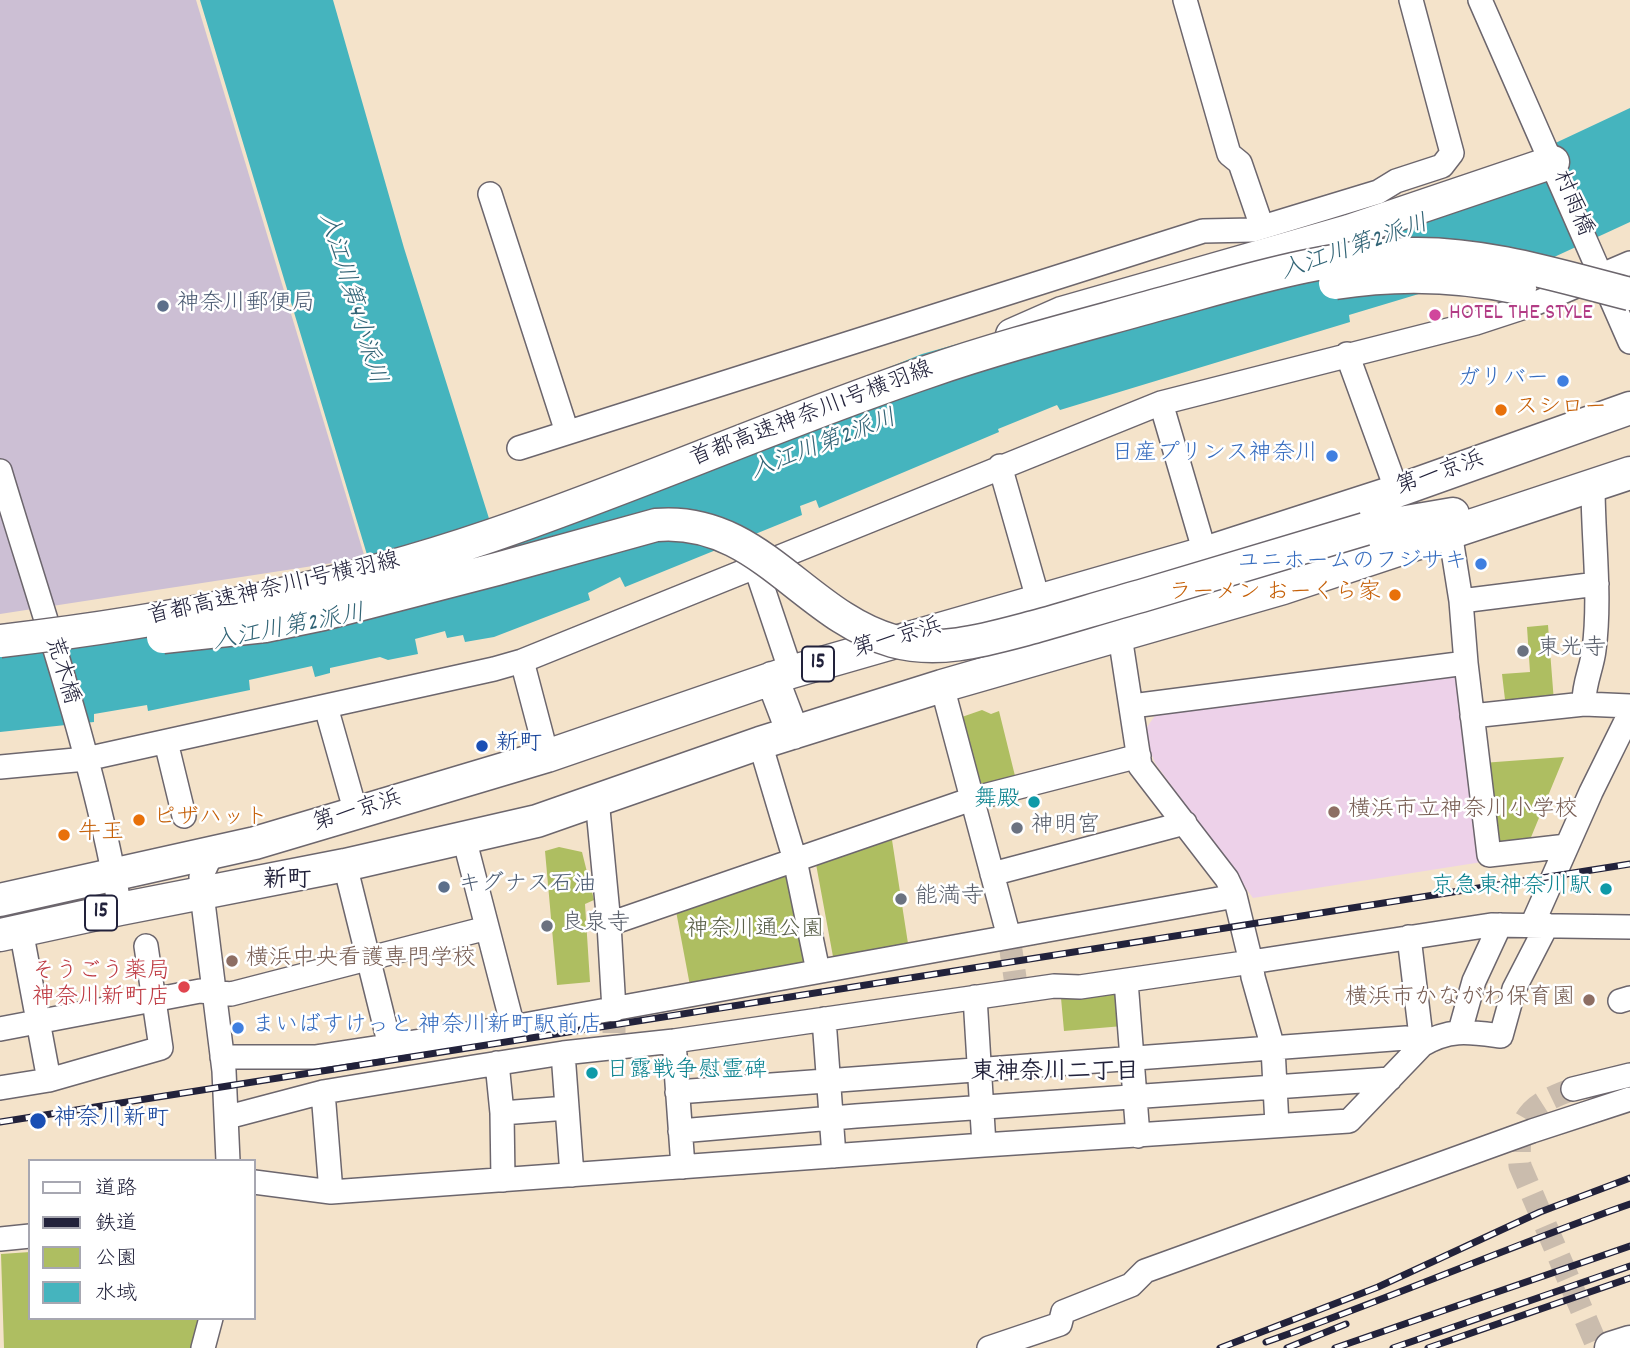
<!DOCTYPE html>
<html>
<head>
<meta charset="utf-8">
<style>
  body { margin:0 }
  #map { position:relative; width:1630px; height:1348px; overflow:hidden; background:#f4e3ca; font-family:Dekko,"Klee One",sans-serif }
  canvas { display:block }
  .legend { position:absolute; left:28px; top:1159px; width:228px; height:161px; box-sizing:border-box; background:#fff; border:2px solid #a7a7b1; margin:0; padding:9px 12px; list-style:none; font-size:21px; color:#22223b }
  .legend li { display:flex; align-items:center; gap:14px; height:35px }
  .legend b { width:35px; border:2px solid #a7a7b1 }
</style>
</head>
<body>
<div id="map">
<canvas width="1630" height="1348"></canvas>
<ul class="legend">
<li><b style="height:9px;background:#fff"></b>道路</li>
<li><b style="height:9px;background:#22223b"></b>鉄道</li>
<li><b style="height:19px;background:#aebe61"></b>公園</li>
<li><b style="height:19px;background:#45b4be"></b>水域</li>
</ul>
</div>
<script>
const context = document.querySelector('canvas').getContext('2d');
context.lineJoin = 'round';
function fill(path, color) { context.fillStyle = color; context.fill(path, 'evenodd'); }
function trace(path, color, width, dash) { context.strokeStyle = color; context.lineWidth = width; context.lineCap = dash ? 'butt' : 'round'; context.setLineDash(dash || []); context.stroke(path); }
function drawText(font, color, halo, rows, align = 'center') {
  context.font = font + ' Dekko,"Klee One",sans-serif'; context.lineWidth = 5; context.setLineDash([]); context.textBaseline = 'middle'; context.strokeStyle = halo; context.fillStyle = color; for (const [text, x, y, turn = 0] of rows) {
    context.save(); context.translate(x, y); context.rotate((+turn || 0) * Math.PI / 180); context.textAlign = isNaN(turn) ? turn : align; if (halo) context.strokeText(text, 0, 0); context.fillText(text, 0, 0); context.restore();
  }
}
const built = new Path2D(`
  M1461,669L1482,862L1253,898L1155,763L1148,745L1147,727L1159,710Z`);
const industrial = new Path2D(`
  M0,0H196L365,558L0,614Z`);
const green = new Path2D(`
  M1548,625L1554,702L1506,708L1502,674L1530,672L1527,627Z
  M982,710L991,714L999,711L1016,780L980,790L959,718Z
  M1564,757L1527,847L1492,852L1482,763Z
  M892,840L909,950L834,962L816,864Z
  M559,847L582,852L594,900L585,904L590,982L557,985L545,851Z
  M792,870L806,968L691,991L676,911Z
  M1120,993L1123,1026L1064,1031L1061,998Z
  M30,1252V1318H207L198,1348H4L1,1254Z`);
const water = new Path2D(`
  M200,0H333L404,248L492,528L922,354L1042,320L1500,169L1630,108V222L1552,258L1452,284L1349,315L1350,322L1060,410L1057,405L998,429L999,432L819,508L816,500L800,506L802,515L625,587L620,577L588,593L590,600L494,637L465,642L463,635L447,638L445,631L415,639L418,654L388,660L380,657L330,668V673L315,677L312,666L249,680L250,690L148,711L147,705L94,714V722L0,732V632L34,628L303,575L368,558Z`);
const minorTunnel = new Path2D(`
  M1009,937L1017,991
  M614,1010V1047
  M1573,1089C1529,1105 1516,1117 1520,1166L1598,1348`);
const minor = new Path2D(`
  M1185,0L1229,154L1240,163L1262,227
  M1480,0L1630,342
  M490,194L567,432
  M1347,354L1397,491
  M1161,403L1205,553
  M519,448L1203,231L1253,230L1378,192L1396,181L1442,166L1452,153L1411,0
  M1000,466L1038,599
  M0,471C43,614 95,762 120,909
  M1450,532L1461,601L1466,663
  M755,565L791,672
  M1461,601L1597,584
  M1120,636L1140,766L1227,879L1235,896L1251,962L1491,925L1630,927
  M522,661L547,756
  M942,686L1009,937
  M1584,704C1583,685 1592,668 1594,650C1601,596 1593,540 1593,486
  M1132,706L1466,663L1489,855L1567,846
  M326,707L356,813
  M1472,716L1584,704L1630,706
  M166,742L184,816
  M760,743L795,860L818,971
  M0,767L86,759L494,669L522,661L1161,403L1476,323L1534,304L1630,263
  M597,799L609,924L614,1010
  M464,838L513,1027
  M212,853L201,877L202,894L224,1071L228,1161
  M345,865L390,1046
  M992,874L1185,823
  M609,924L972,799L1139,756
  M1532,925L1591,792L1630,713
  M21,930L49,1080
  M1126,981L1138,1136
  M975,997L984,1145
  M1620,1001L1630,998
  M824,1019L834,1156
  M0,1029L200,991L231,994L487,928
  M1460,1031L1474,981L1500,925
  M674,1041L683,1167
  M563,1053L572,1175
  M222,1057H315L513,1027L1235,896
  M497,1063L502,1113L503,1180
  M0,1088L49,1080L161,1048L146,946
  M1573,1089L1630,1075
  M323,1092L331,1192
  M677,1092L1406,1038L1422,1045L1409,937
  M502,1113L567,1108
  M228,1117L323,1092L474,1067L563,1053L674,1041L1054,986L1080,987L1251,962L1253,977L1273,1048L1277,1125
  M680,1131L856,1116L1390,1079
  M254,1182L331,1192L984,1145L1349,1121L1422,1045C1450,1028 1470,1032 1501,1036L1514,989L1547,925
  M0,1239L30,1236
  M203,1348L211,1318
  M989,1348L1060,1324L1063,1312L1131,1285L1145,1271L1532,1131L1630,1099`);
const highway = new Path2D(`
  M1012,335L1062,313L1349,231L1553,162
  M1365,529L1453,514
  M772,678L793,733
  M0,900L255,843L356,813L547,756L791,672L1205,553L1397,491L1630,408
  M0,935L120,909L345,865L537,821L760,743L942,686L1283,588L1630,473
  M1611,1348L1630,1342`);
const rail = new Path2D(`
  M0,1122L1630,864
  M1266,1342C1389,1299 1507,1247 1630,1204
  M1220,1348L1378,1287L1540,1212L1630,1178
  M1287,1348L1346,1324
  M1335,1348L1630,1246
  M1393,1348L1630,1266
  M1428,1348L1630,1278`);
const highwayBridge = new Path2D(`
  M1335,283C1397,273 1459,275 1520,288
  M163,637L265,626L323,614L497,569L656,525C758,516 804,616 893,641C941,654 988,639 1034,627C1070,617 1105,606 1141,596C1215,574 1290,552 1365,529
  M0,641C165,622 332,590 490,536C637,486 780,422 927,372C1005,345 1085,325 1164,303C1245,281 1329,254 1413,254C1487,253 1559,276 1630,294`);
const markers = [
  [163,306,7,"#5c6f8a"],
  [1435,315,7,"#d1479c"],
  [1563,381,7,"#3f7fe0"],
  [1501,410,7,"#e8710a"],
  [1332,456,7,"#3f7fe0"],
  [1481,564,7,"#3f7fe0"],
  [1395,595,7,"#e8710a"],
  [1523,651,7,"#6b7280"],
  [482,746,7,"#1a4fb4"],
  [1034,802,7,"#0f9aa8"],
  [1334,812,7,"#8d6e63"],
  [139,820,7,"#e8710a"],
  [1017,828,7,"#6b7280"],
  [64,835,7,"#e8710a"],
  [444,887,7,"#5c6f8a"],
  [1606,889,7,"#0f9aa8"],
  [901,899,7,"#6b7280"],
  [547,926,7,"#6b7280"],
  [232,961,7,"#8d6e63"],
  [184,987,7,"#e0444e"],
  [1589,1000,7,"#8d6e63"],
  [238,1028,7,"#3f7fe0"],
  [592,1073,7,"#0f9aa8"],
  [38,1121,9,"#1a4fb4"]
];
const shields = [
  [818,664,32],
  [101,913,32]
];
const shieldNames = [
  ["15",818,664],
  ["15",101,913]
];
const streetNames = [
  ["村雨橋",1571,204,67],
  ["首都高速神奈川1号横羽線",812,416,-21],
  ["第一京浜",1441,475,-19],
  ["首都高速神奈川1号横羽線",274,591,-13],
  ["第一京浜",898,640,-16],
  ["荒木橋",60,671,73],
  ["第一京浜",358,813,-17]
];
const serviceNames = [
  ["神奈川郵便局",177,306],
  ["キグナス石油",458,887]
];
const hotelNames = [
  ["HOTEL THE STYLE",1449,315]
];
const shopNames = [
  ["ガリバー",1549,381],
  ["日産プリンス神奈川",1318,456],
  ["ユニホームのフジサキ",1467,564],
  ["まいばすけっと 神奈川新町駅前店",252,1028,"left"]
];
const foodNames = [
  ["スシロー",1515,410],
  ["ラーメン おーくら家",1381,595,"right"],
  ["ピザハット",153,820],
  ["牛王",78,835]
];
const worshipNames = [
  ["東光寺",1537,651],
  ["神明宮",1031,828],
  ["能満寺",915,899],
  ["良泉寺",561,926]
];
const transitNames = [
  ["新町",496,746],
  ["神奈川新町",54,1121]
];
const cultureNames = [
  ["舞殿",1020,802],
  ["京急東神奈川駅",1592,889],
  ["日露戦争慰霊碑",606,1073,"left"]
];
const educationNames = [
  ["横浜市立神奈川小学校",1348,812],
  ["横浜中央看護専門学校",246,961],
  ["横浜市かながわ保育園",1575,1000,"right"]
];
const parkNames = [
  ["神奈川通公園",755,932]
];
const healthNames = [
  ["そうごう薬局",170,974],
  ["神奈川新町店",170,1000]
];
const waterNames = [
  ["入江川第2派川",1355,250,-19],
  ["入江川第4小派川",350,299,73],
  ["入江川第2派川",824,447,-21],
  ["入江川第2派川",289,630,-11]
];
const neighbourhoodNames = [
  ["新町",287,883],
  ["東神奈川二丁目",1055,1075]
];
fill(built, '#edd1e9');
fill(industrial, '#ccbfd4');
fill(green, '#aebe61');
fill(water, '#45b4be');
trace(minorTunnel, '#cabcad', 23, [23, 11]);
trace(minor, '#6c666d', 26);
trace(highway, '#6c666d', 35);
trace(minor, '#fff', 23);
trace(highway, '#fff', 32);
trace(rail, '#22223b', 7);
trace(rail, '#fff', 4.5, [13]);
trace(highwayBridge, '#6c666d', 35, []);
trace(highwayBridge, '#fff', 32);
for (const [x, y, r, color] of markers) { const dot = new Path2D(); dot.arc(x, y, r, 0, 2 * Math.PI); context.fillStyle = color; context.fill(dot); trace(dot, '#fff', 2.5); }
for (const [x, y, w] of shields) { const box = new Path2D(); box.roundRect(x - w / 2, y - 17.5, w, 35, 5); context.fillStyle = '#fff'; context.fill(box); trace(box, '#22223b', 2); }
drawText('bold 21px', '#22223b', null, shieldNames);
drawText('23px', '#22223b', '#fff', streetNames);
drawText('23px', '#4e5e75', '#fff', serviceNames, 'left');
drawText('23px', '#b23c85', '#fff', hotelNames, 'left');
drawText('23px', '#366cbe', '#fff', shopNames, 'right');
drawText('23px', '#c56008', '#fff', foodNames, 'left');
drawText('23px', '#5b616d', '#fff', worshipNames, 'left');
drawText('23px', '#164399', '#fff', transitNames, 'left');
drawText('23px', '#0d838f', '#fff', cultureNames, 'right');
drawText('23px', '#785e54', '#fff', educationNames, 'left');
drawText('23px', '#5a604a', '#fff', parkNames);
drawText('23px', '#be3a42', '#fff', healthNames, 'right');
drawText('italic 24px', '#326476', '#fff', waterNames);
drawText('bold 24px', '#22223b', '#fff', neighbourhoodNames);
</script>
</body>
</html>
